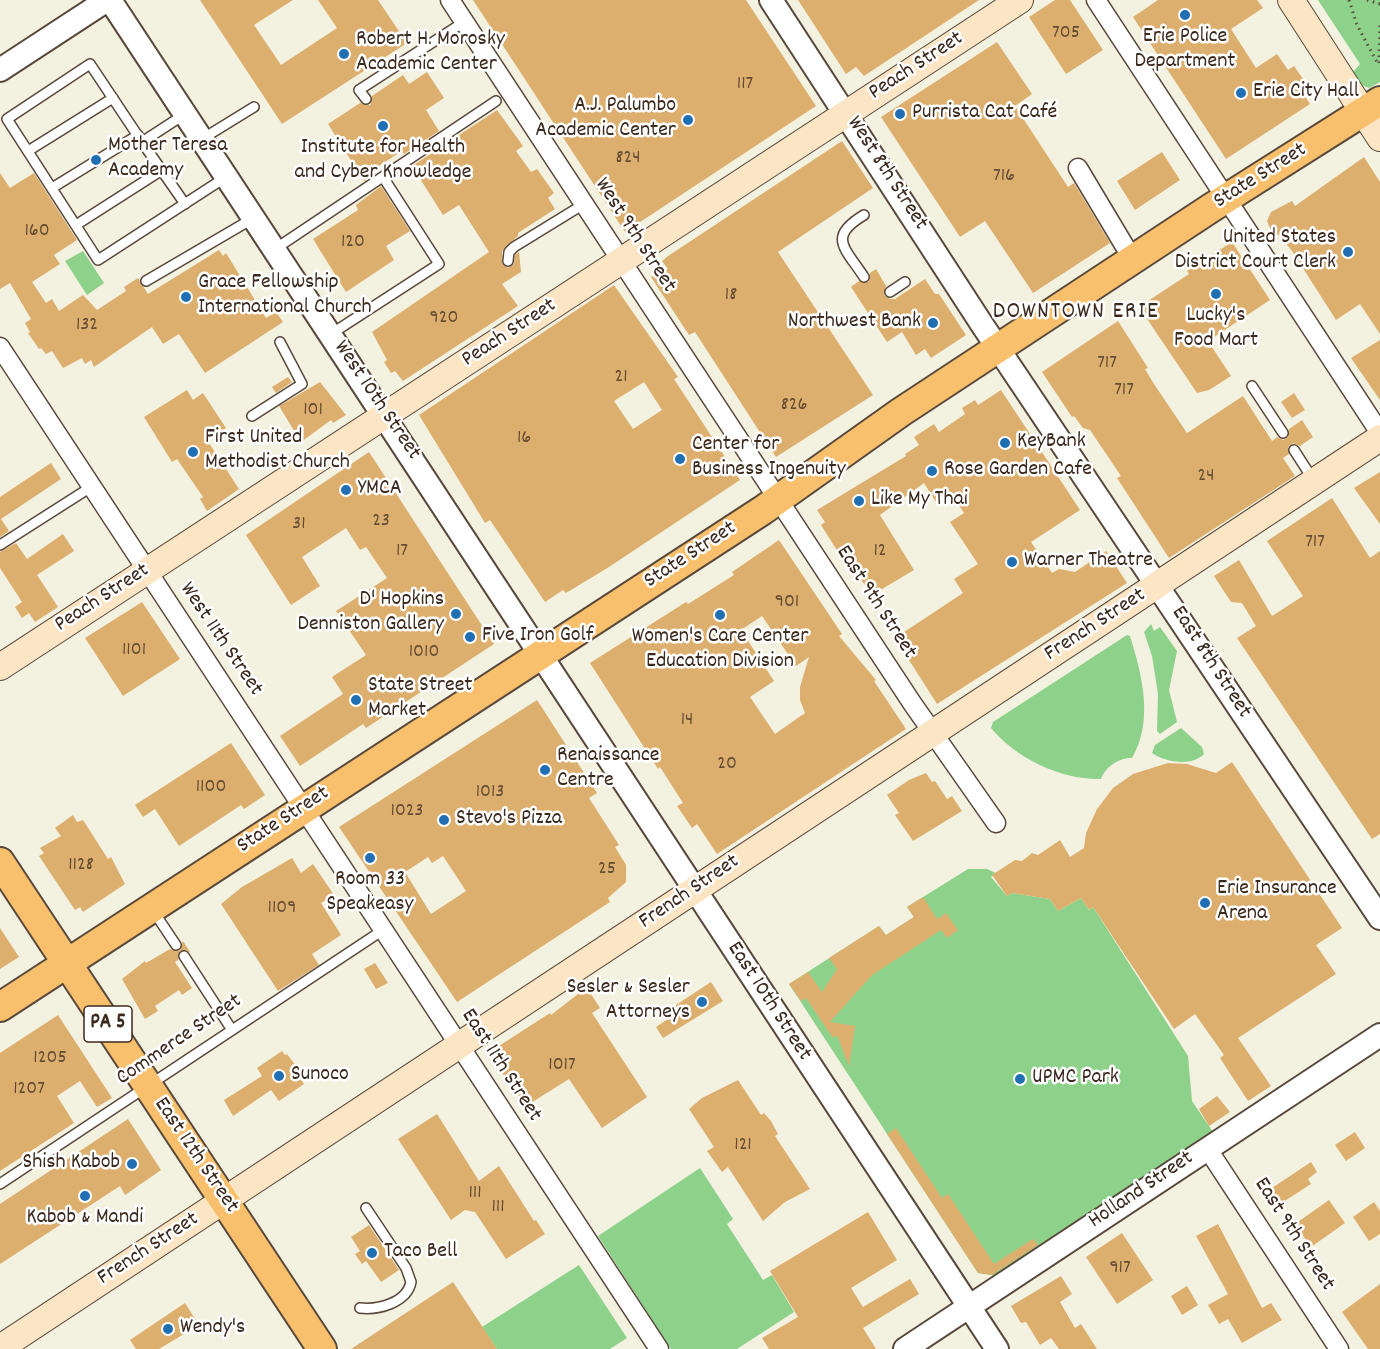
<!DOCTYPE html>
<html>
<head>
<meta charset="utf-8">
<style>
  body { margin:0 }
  canvas { display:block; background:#f3f1e0 }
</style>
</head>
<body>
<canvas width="1380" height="1349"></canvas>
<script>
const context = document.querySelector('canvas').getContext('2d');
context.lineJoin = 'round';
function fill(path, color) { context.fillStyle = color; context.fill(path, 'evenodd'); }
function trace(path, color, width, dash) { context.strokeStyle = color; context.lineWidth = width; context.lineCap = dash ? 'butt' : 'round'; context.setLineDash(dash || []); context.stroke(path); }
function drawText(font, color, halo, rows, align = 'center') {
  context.font = font + ' Dekko,sans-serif'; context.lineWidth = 5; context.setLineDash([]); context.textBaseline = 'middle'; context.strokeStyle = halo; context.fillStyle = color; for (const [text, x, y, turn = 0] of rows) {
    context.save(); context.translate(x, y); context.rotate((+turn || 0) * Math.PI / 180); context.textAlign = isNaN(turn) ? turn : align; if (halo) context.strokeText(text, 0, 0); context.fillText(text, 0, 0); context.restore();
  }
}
const green = new Path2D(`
  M1318,0H1380V82L1369,88L1359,84L1353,72L1360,64Z
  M83,251L104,283L87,295L65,261Z
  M1151,624L1154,631L1160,627L1177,651L1169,690L1177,722L1160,734L1157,731L1158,694L1152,656L1144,632Z
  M1127,635L1130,636C1142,675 1154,720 1132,758C1120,757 1105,767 1101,779C1061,780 1017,759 991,728L993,722Z
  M1181,728L1202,747L1204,754C1192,767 1164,762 1152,753L1155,745Z
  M968,869H987L996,873L991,877L1007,896L1012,893L1050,899L1058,911L1081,898L1089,910L1093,907L1188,1056L1192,1101L1213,1132L1085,1215L998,1276L978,1273L789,984L879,926L886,935L914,917L907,907Z
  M700,1168L733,1219L727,1224L763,1280L772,1275L794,1312L737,1349H671L598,1236Z
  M579,1265L627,1338L610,1349H497L482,1327Z`);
const building = new Path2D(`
  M200,0H293L254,25L281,65L337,28L318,0H378L407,43L282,124Z
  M473,0H746L816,106L625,232Z
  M798,0H979L864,76L856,67L846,74Z
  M1055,0H1070L1103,50L1066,74L1029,17Z
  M1158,0H1257L1263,8L1231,29L1256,68L1277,54L1288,70L1294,66L1308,86L1301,90L1310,104L1226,159L1133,17Z
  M997,42L1032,94L1015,106L1068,187L1074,183L1110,243L1033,293L985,221L960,237L881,117Z
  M427,72L444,98L426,110L439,131L404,154L402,151L371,171L374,175L364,181L328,124L360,103L370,105L372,96L403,75L409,84Z
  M497,110L523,146L516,151L531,172L537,169L554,193L548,198L555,209L518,233V236L502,251V263L508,268L514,264L515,255L519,252L521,272L502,284L518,306L403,381L395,371L391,373L384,362L387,360L372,332L489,252L459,205L443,215L412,166Z
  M842,141L873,188L778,252L873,395L776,457L695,332L689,335L651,277L668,269L662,261L668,256Z
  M1162,152L1180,180L1135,210L1117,181Z
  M1364,157L1380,182V334L1360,304L1336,320L1292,251L1279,235L1272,233L1267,221L1271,212L1292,201L1295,206Z
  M0,173L10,188L34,173L77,240L54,255L60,264L32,282L46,303L52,299L59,311L83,295L97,310L126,291L124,287L138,278L148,294L219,250L223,256L226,253L266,318L276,312L283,322L205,373L179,334L163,344L152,327L94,367L91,360L85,364L82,358L63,368L52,351L46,354L41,348L39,349L28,333L30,332L25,323L31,319L10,283L0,289Z
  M381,186L410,231L386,246L394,260L346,292L313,239L358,210L356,205Z
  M1232,242L1270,300L1208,341L1231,376L1209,390L1197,393L1139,307L1189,274L1187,271Z
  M876,269L886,286L884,295L890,299H895L925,279L935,294H939L966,335L931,358L925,349L916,355L902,332L887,342L851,287L859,281L868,282L870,273Z
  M614,285L678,377L674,379L740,480L609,567L566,593L563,590L545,602L490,520L485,523L419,415ZM644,382L662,410L633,429L614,401Z
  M1118,321L1148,368L1145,369L1154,384L1187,433L1243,396L1272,441L1277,437L1283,440L1287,438L1289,429L1302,420L1313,437L1300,446L1293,443L1288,447L1289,454L1283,458L1295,476L1169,558L1117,478L1121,476L1090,430L1083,428L1074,416L1072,417L1042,372Z
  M1380,340V400L1351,358Z
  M288,377L292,382L276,393L272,387Z
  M320,382L346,415L333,423L331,420L301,442L279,406Z
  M187,390L193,400L203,393L226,428L207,440L239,489L207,511L200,499L203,497L177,459L172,462L144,417Z
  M1001,390L1080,510L1031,542L1052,573L1059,569L1075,572L1106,551L1127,583L937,704L895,638L963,593L954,579L978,564L950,522L964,513L951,493L936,502L924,483L880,515L914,570L872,595L859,577L855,579L821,525L825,522L817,510L906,456L905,454L919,445L914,437L934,424L939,432L965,414L962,408L975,400L978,405Z
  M1294,393L1305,410L1292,418L1281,402Z
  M369,452L494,644L366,728L363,724L300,766L280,736L343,694L332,677L366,655L336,611L387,578L366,547L360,550L346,528L302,557L320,586L291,605L246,535Z
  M51,463L61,479L1,519L9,531L0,537V497Z
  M1380,472V524L1354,488Z
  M1332,498L1370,558L1380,551V834L1372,839L1237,638L1256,626L1242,603L1231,602L1214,576L1239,560L1272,616L1303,596L1267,541Z
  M63,534L74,551L37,575L58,607L35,622L29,613L22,618L15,607L22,602L0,568V552L16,543L27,559Z
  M779,540L842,634L839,636L876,680L874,681L906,729L717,854L697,824L692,828L677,806L683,803L660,767L658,769L590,663L686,602L688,604L734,575L732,572ZM762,616L796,666L809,657L800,687V700L805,713L775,734L750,697L774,681L741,630Z
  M142,602L180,659L123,696L85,638Z
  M537,700L597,793L589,798L619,845L615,847L626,865V882L608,898L610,902L457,1002L339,827ZM443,856L466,891L431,914L405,872L428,857L432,863Z
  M231,743L265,795L244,809L241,805L179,846L155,809L143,817L135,805Z
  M1232,762L1342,928L1316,945L1336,974L1238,1038L1271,1086L1248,1101L1220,1058L1224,1055L1195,1014L1174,1029L1093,907L1089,910L1081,898L1058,911L1050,899L1012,893L1007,896L992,875L1015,860L1022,861L1032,853L1038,855L1060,840L1070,857L1084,848L1086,833L1097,809L1113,788L1133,774L1168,763L1187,764L1216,773Z
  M926,773L932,782L935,781L947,799L952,796L962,811L913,841L895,815L899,813L887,795L909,780Z
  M73,815L77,822L83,820L108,859L111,857L125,884L83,912L80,907L75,910L39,856L44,853L40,848L61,836L55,828Z
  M292,858L301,873L313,864L334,895L321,903L341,935L312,954L319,965L278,991L221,904L242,887Z
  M923,897L937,919L946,913L958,930L947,938L941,930L872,975L830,1022L855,1026L849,1066L837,1035L833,1038L806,998L801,1001L789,984L808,972L822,992L837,969L829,958L879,926L886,935L914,917L907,907Z
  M0,928L19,957L0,969Z
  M183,941L190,952L180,951L178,960L175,962L192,988L182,995L179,990L155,1006L158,1011L145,1019L122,979L145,961L146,963L170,949L179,951Z
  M375,963L388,983L376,989L364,969Z
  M711,982L723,1001L663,1038L656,1027L677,1013L676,1005Z
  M589,991L600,1008L592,1013L647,1097L602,1128L569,1079L526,1106L488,1053L550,1013L551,1015L578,994Z
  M58,1015L112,1098L97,1107L80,1081L57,1096L74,1123L0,1171V1053Z
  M282,1051L285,1055L287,1054L299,1070L296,1072L304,1084L279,1101L271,1090L233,1116L224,1100L262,1076L257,1068Z
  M738,1080L761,1115L764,1113L771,1121L778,1134L775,1136L810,1189L785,1202L763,1221L728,1167L722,1172L707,1151L714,1147L689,1109L702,1098Z
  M1217,1096L1230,1112L1209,1126L1199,1109Z
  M437,1114L479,1181L499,1166L534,1221L536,1220L545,1234L506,1259L475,1212L465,1210L451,1220L398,1139Z
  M128,1119L161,1170L125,1195L120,1186L0,1264V1204Z
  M896,1128L942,1198L948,1194L994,1264L1033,1239L1038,1245L992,1275L978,1273L887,1134Z
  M1355,1132L1365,1148L1346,1161L1335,1145Z
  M1311,1162L1317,1172L1308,1179L1311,1184L1280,1204L1269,1190Z
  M1329,1200L1345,1223L1311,1247L1295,1224Z
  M1374,1202L1380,1211V1234L1369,1241L1353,1217Z
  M868,1212L897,1260L851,1288L863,1307L910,1279L919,1294L863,1328L876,1349H769L762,1338L798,1317L770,1271Z
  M1218,1224L1262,1308L1271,1303L1282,1320L1242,1343L1228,1319L1219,1324L1208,1305L1228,1294L1196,1236Z
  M369,1225L399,1270L381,1282L366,1261L362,1264L355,1254L360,1251L351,1237Z
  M1122,1233L1153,1280L1117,1304L1086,1257Z
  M1061,1276L1072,1294L1060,1302L1075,1328L1081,1324L1097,1349H1059L1051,1338L1040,1345L1026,1322L1021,1323L1011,1306Z
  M453,1282L497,1349H351Z
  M1380,1284V1349H1368L1342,1312Z
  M1187,1286L1198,1305L1182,1315L1171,1296Z
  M185,1303L199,1325L159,1349H136L130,1340Z`);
const path = new Path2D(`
  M1349,0L1357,25L1378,64
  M1367,0L1380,4
  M1379,63L1380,24`);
const service = new Path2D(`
  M366,99L359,90L464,22
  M185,114L142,142L90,64L7,119L98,260L226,177
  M202,139L254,107
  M142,142L185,204
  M28,151L113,98
  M52,188L138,135
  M864,215C827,237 845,248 864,277
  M76,225L162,170
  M275,249L496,101
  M508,261L509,252L514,247L584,204
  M146,281L252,219
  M890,292L905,282
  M331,334L439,264L383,177
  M1252,386L1283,433
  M252,416L302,384L280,342
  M1294,450L1314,481
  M0,545L91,487
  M154,912L176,945
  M184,956L232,1030
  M0,1184L383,930
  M360,1308C378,1310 407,1303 411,1282L406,1268L366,1208`);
const minor = new Path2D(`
  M450,0L912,703L996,823
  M1096,0L1380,433
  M1078,168L1133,260
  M0,347L659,1349
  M1207,1148L1339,1349`);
const tertiary = new Path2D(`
  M110,0L997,1349
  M771,0L983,326L1380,918
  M0,70L107,0
  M905,1349L1380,1035`);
const secondary = new Path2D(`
  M1291,0L1380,138
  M0,667L1020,0
  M0,1348L1380,438`);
const primary = new Path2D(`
  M0,862L322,1349
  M0,1007L763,510L901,412L1211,208L1380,101`);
const markers = [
  [1185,15,6,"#1f6fb2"],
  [344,54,6,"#1f6fb2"],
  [1241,93,6,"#1f6fb2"],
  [900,114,6,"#1f6fb2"],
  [688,120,6,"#1f6fb2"],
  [383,126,6,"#1f6fb2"],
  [96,160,6,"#1f6fb2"],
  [1348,252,6,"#1f6fb2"],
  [1216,294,6,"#1f6fb2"],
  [186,297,6,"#1f6fb2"],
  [933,323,6,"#1f6fb2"],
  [1005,443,6,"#1f6fb2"],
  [193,452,6,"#1f6fb2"],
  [680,459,6,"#1f6fb2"],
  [932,471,6,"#1f6fb2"],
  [346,490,6,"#1f6fb2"],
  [859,501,6,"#1f6fb2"],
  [1012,562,6,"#1f6fb2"],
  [456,614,6,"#1f6fb2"],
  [720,615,6,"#1f6fb2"],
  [470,637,6,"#1f6fb2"],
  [356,700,6,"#1f6fb2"],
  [545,770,6,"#1f6fb2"],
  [444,820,6,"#1f6fb2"],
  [370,858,6,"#1f6fb2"],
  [1205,903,6,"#1f6fb2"],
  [702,1002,6,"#1f6fb2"],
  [279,1076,6,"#1f6fb2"],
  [1020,1079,6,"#1f6fb2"],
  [132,1164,6,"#1f6fb2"],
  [85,1196,6,"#1f6fb2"],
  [372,1253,6,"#1f6fb2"],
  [168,1329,6,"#1f6fb2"]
];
const numberNames = [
  ["705",1066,34],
  ["117",745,85],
  ["824",628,159],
  ["716",1004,177],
  ["160",37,232],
  ["120",353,243],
  ["18",731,296],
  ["920",444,319],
  ["132",87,326],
  ["717",1107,364],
  ["21",621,378],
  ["717",1124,391],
  ["826",794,406],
  ["101",313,411],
  ["16",524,439],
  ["24",1206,477],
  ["23",381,522],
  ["31",299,525],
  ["717",1315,543],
  ["17",402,552],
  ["12",880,552],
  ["901",787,603],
  ["1101",134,651],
  ["1010",424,653],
  ["14",687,721],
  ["20",727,765],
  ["1100",211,788],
  ["1013",490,793],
  ["1023",407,812],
  ["1128",81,866],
  ["25",607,870],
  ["1109",282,909],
  ["1205",50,1059],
  ["1017",562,1066],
  ["1207",29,1090],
  ["121",743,1146],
  ["111",475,1194],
  ["111",498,1208],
  ["917",1120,1269]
];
const shields = [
  [108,1024,48]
];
const shieldNames = [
  ["PA 5",108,1024]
];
const poiNames = [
  ["Erie Police",1185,38,"center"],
  ["Department",1185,63,"center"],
  ["Robert H. Morosky",356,41],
  ["Academic Center",356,66],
  ["Erie City Hall",1253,93],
  ["A.J. Palumbo",676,107,"right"],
  ["Academic Center",676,132,"right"],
  ["Purrista Cat Café",912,114],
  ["Mother Teresa",108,147],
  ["Academy",108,172],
  ["Institute for Health",383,149,"center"],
  ["and Cyber Knowledge",383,174,"center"],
  ["United States",1336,239,"right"],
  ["District Court Clerk",1336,264,"right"],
  ["Grace Fellowship",198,284],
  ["International Church",198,309],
  ["Lucky's",1216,317,"center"],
  ["Food Mart",1216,342,"center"],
  ["Northwest Bank",921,323,"right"],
  ["First United",205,439],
  ["Methodist Church",205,464],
  ["KeyBank",1017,443],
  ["Center for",692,446],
  ["Business Ingenuity",692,471],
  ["Rose Garden Cafe",944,471],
  ["YMCA",358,490],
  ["Like My Thai",871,501],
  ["Warner Theatre",1024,562],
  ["D' Hopkins",444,601,"right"],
  ["Denniston Gallery",444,626,"right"],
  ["Five Iron Golf",482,637],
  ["Women's Care Center",720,638,"center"],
  ["Education Division",720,663,"center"],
  ["State Street",368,687],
  ["Market",368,712],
  ["Renaissance",557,757],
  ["Centre",557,782],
  ["Stevo's Pizza",456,820],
  ["Room 33",370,881,"center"],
  ["Speakeasy",370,906,"center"],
  ["Erie Insurance",1217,890],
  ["Arena",1217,915],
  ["Sesler & Sesler",690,989,"right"],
  ["Attorneys",690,1014,"right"],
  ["Sunoco",291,1076],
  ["UPMC Park",1032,1079],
  ["Shish Kabob",120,1164,"right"],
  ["Kabob & Mandi",85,1219,"center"],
  ["Taco Bell",384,1253],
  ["Wendy's",180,1329]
];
const streetNames = [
  ["Peach Street",917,67,-33],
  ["West 8th Street",886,174,57],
  ["State Street",1261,177,-32],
  ["West 9th Street",634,236,57],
  ["Peach Street",510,334,-33],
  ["West 10th Street",376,401,56],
  ["State Street",691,556,-33],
  ["Peach Street",103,599,-33],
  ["East 9th Street",875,603,57],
  ["French Street",1096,626,-33],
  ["West 11th Street",220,640,56],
  ["East 8th Street",1210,663,57],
  ["State Street",284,821,-33],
  ["French Street",690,893,-34],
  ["East 10th Street",768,1002,57],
  ["Commerce Street",180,1041,-34],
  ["East 11th Street",500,1066,57],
  ["East 12th Street",195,1156,56],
  ["Holland Street",1142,1191,-34],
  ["East 9th Street",1293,1235,57],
  ["French Street",149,1250,-33]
];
const neighbourhoodNames = [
  ["DOWNTOWN ERIE",1076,314]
];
fill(green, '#8dd18a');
fill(building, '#ddaf6e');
trace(service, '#57483b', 12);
trace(minor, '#57483b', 21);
trace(tertiary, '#57483b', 26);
trace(secondary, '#57483b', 28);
trace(primary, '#57483b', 32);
trace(path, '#57483b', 3, [1.5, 4.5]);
trace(service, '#fff', 9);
trace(minor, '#fff', 18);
trace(tertiary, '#fff', 22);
trace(secondary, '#fce5c4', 26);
trace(primary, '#f8bf6c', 28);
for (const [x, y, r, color] of markers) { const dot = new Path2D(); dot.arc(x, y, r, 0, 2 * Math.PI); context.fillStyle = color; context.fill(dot); trace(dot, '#fff', 2); }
drawText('20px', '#644b32', null, numberNames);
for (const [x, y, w] of shields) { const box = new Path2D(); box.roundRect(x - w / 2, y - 18, w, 36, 4.5); context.fillStyle = '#fff'; context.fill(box); trace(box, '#3b2a1e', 1.5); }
drawText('bold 21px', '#3b2a1e', null, shieldNames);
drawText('22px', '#3b2a1e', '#fff', poiNames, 'left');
drawText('22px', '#3b2a1e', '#fff', streetNames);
context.letterSpacing = '1.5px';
drawText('24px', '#3b2a1e', '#fff', neighbourhoodNames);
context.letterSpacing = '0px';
</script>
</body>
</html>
